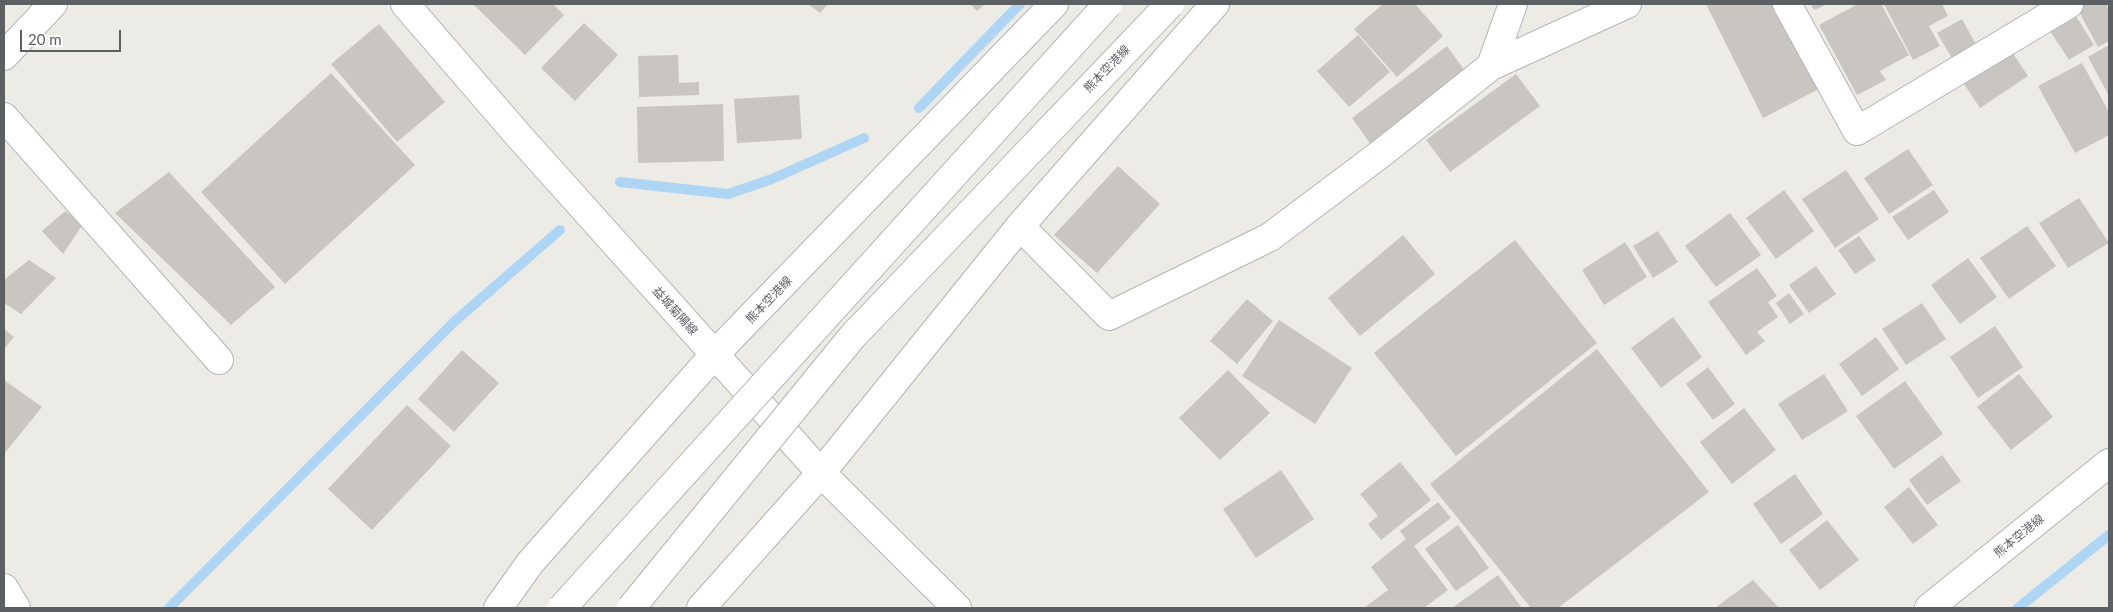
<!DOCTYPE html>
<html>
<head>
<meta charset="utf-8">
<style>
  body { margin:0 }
  #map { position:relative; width:2113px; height:612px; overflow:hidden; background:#edebe5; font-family:Lato,sans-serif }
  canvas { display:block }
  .frame { position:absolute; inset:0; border:5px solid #5d6063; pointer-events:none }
  .scale { position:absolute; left:20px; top:30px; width:101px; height:22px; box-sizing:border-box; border:2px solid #5d6063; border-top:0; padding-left:6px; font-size:15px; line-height:18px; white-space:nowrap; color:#5d6063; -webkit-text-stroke:4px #fff; paint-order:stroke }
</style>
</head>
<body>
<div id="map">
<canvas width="2113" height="612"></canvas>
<div class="frame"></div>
<div class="scale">20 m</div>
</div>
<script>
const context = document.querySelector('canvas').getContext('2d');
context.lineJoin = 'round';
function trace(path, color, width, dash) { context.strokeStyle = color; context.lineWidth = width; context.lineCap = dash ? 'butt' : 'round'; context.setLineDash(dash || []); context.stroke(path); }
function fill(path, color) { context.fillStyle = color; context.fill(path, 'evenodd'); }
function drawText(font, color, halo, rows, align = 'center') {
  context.font = font + ' Lato,"Noto Sans JP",sans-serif'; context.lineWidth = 4.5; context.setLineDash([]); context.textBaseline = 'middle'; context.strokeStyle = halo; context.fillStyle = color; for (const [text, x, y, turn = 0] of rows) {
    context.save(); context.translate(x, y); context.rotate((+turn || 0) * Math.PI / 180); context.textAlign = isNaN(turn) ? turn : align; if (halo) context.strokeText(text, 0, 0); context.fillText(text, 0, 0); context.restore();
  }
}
const stream = new Path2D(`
  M919,108L1020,4
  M620,182L728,194L772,179L864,138
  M169,608L455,321L560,230
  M2018,608L2109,535`);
const building = new Path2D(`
  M473,4H553L564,15L525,55Z
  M808,4H828L820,13Z
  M970,4H985L977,11Z
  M1383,4H1415L1443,36L1397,77L1354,29Z
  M1706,4H1776L1819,89L1763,118Z
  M1811,4H1828L1814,10Z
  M1858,4H1881L1909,55L1880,71L1886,80L1857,95L1819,25Z
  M1884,4H1942L1948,16L1929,26L1940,46L1913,60Z
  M2085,4H2106L2109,10V41L2098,47L2077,8Z
  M2074,13L2094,45L2069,60L2048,28Z
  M1962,19L1977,46L1953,60L1937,33Z
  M584,23L618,55L575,101L541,68Z
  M379,24L445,102L397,142L331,64Z
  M1358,35L1390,72L1349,107L1317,71Z
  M2109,45V96L2088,57Z
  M1447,46L1467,74L1372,146L1352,118Z
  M2010,49L2028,76L1980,108L1962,81Z
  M678,55L679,83L699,82V95L639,97L638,56Z
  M2082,63L2109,112V135L2075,153L2038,86Z
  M331,73L415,165L285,284L201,192Z
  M1516,74L1540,106L1450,172L1426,140Z
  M799,95L802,139L737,143L734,99Z
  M723,104L724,161L638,163L637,107Z
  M1908,149L1933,185L1889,214L1864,178Z
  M1118,166L1160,204L1097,273L1054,235Z
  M1846,170L1879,219L1835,248L1802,199Z
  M169,172L275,287L231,325L115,213Z
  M1784,190L1814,231L1776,259L1746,218Z
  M1934,190L1949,212L1908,240L1892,217Z
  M2079,198L2109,243L2068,268L2039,223Z
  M65,211L83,224L63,254L42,231Z
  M1730,213L1761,255L1716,287L1685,246Z
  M2027,226L2056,266L2009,299L1980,258Z
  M1658,231L1678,262L1653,278L1633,246Z
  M1403,235L1435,274L1360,336L1328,298Z
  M1859,236L1876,260L1855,274L1838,250Z
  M1515,240L1597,343L1456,456L1374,353Z
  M1625,242L1647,277L1604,305L1582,270Z
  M1968,258L1997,297L1960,324L1931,285Z
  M29,260L56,278L21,314L4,303V280Z
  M1816,266L1836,294L1809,313L1789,285Z
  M1757,268L1777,296L1768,302L1778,317L1757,332L1765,341L1746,355L1708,302Z
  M1789,293L1804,314L1790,324L1776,303Z
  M1247,299L1273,321L1237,364L1210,341Z
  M1922,303L1946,339L1906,365L1882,329Z
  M1673,317L1702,357L1661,388L1631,348Z
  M1279,320L1352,368L1315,424L1242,376Z
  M1995,326L2023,367L1978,398L1950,357Z
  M4,329L14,337L4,349Z
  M1876,337L1899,369L1862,396L1839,364Z
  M1597,349L1709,492L1558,608H1531L1430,484Z
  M462,350L499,383L454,432L418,399Z
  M1708,367L1735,404L1713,420L1686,384Z
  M1228,370L1270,413L1220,460L1179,418Z
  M1824,374L1848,411L1802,440L1778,404Z
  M2019,374L2053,417L2011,450L1977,407Z
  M4,380L42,407L4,454Z
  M1905,381L1943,434L1894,469L1856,416Z
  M407,405L451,446L372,530L328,489Z
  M1744,408L1776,450L1732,484L1700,442Z
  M1942,455L1961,481L1927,505L1909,480Z
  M1400,462L1431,500L1381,540L1368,524L1378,516L1360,494Z
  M1281,470L1314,519L1256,558L1223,509Z
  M1795,474L1823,514L1781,544L1753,504Z
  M1909,487L1938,525L1913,544L1884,507Z
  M1438,502L1451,518L1414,546L1448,590L1424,608H1364L1388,590L1371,567L1406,539L1400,531Z
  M1827,520L1859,560L1820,590L1789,550Z
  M1458,525L1489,568L1456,591L1425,549Z
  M1498,575L1522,608H1452Z
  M1753,580L1779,608H1715Z`);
const minor = new Path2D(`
  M1787,4L1857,131L2069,4
  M4,56L53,4
  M1491,66L1627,4
  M4,117L219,360
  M1020,226L1109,316L1270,237L1383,152L1491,66L1513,4
  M4,588L16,608`);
const secondary = new Path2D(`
  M405,4L518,135L821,473L957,608
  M498,608L530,563L714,355L1054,4
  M701,608L821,473L1020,226L1215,4
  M1929,608L2109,463`);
const secondaryBridge = new Path2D(`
  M562,608L1108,4
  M631,608L852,337L1170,4`);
const streetNames = [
  ["熊本空港線",1107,69,-46],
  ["熊本空港線",769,300,-46],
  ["益城菊陽線",675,311,48],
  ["熊本空港線",2019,536,-39]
];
trace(stream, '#aed6f4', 10);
fill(building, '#c9c6c1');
trace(minor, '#b2b5b8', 30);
trace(secondary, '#b1b4b8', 30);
trace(minor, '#fff', 28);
trace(secondary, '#fff', 28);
trace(secondaryBridge, '#b1b4b8', 30, []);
trace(secondaryBridge, '#fff', 28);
drawText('12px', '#5d6063', '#fff', streetNames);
</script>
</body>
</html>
